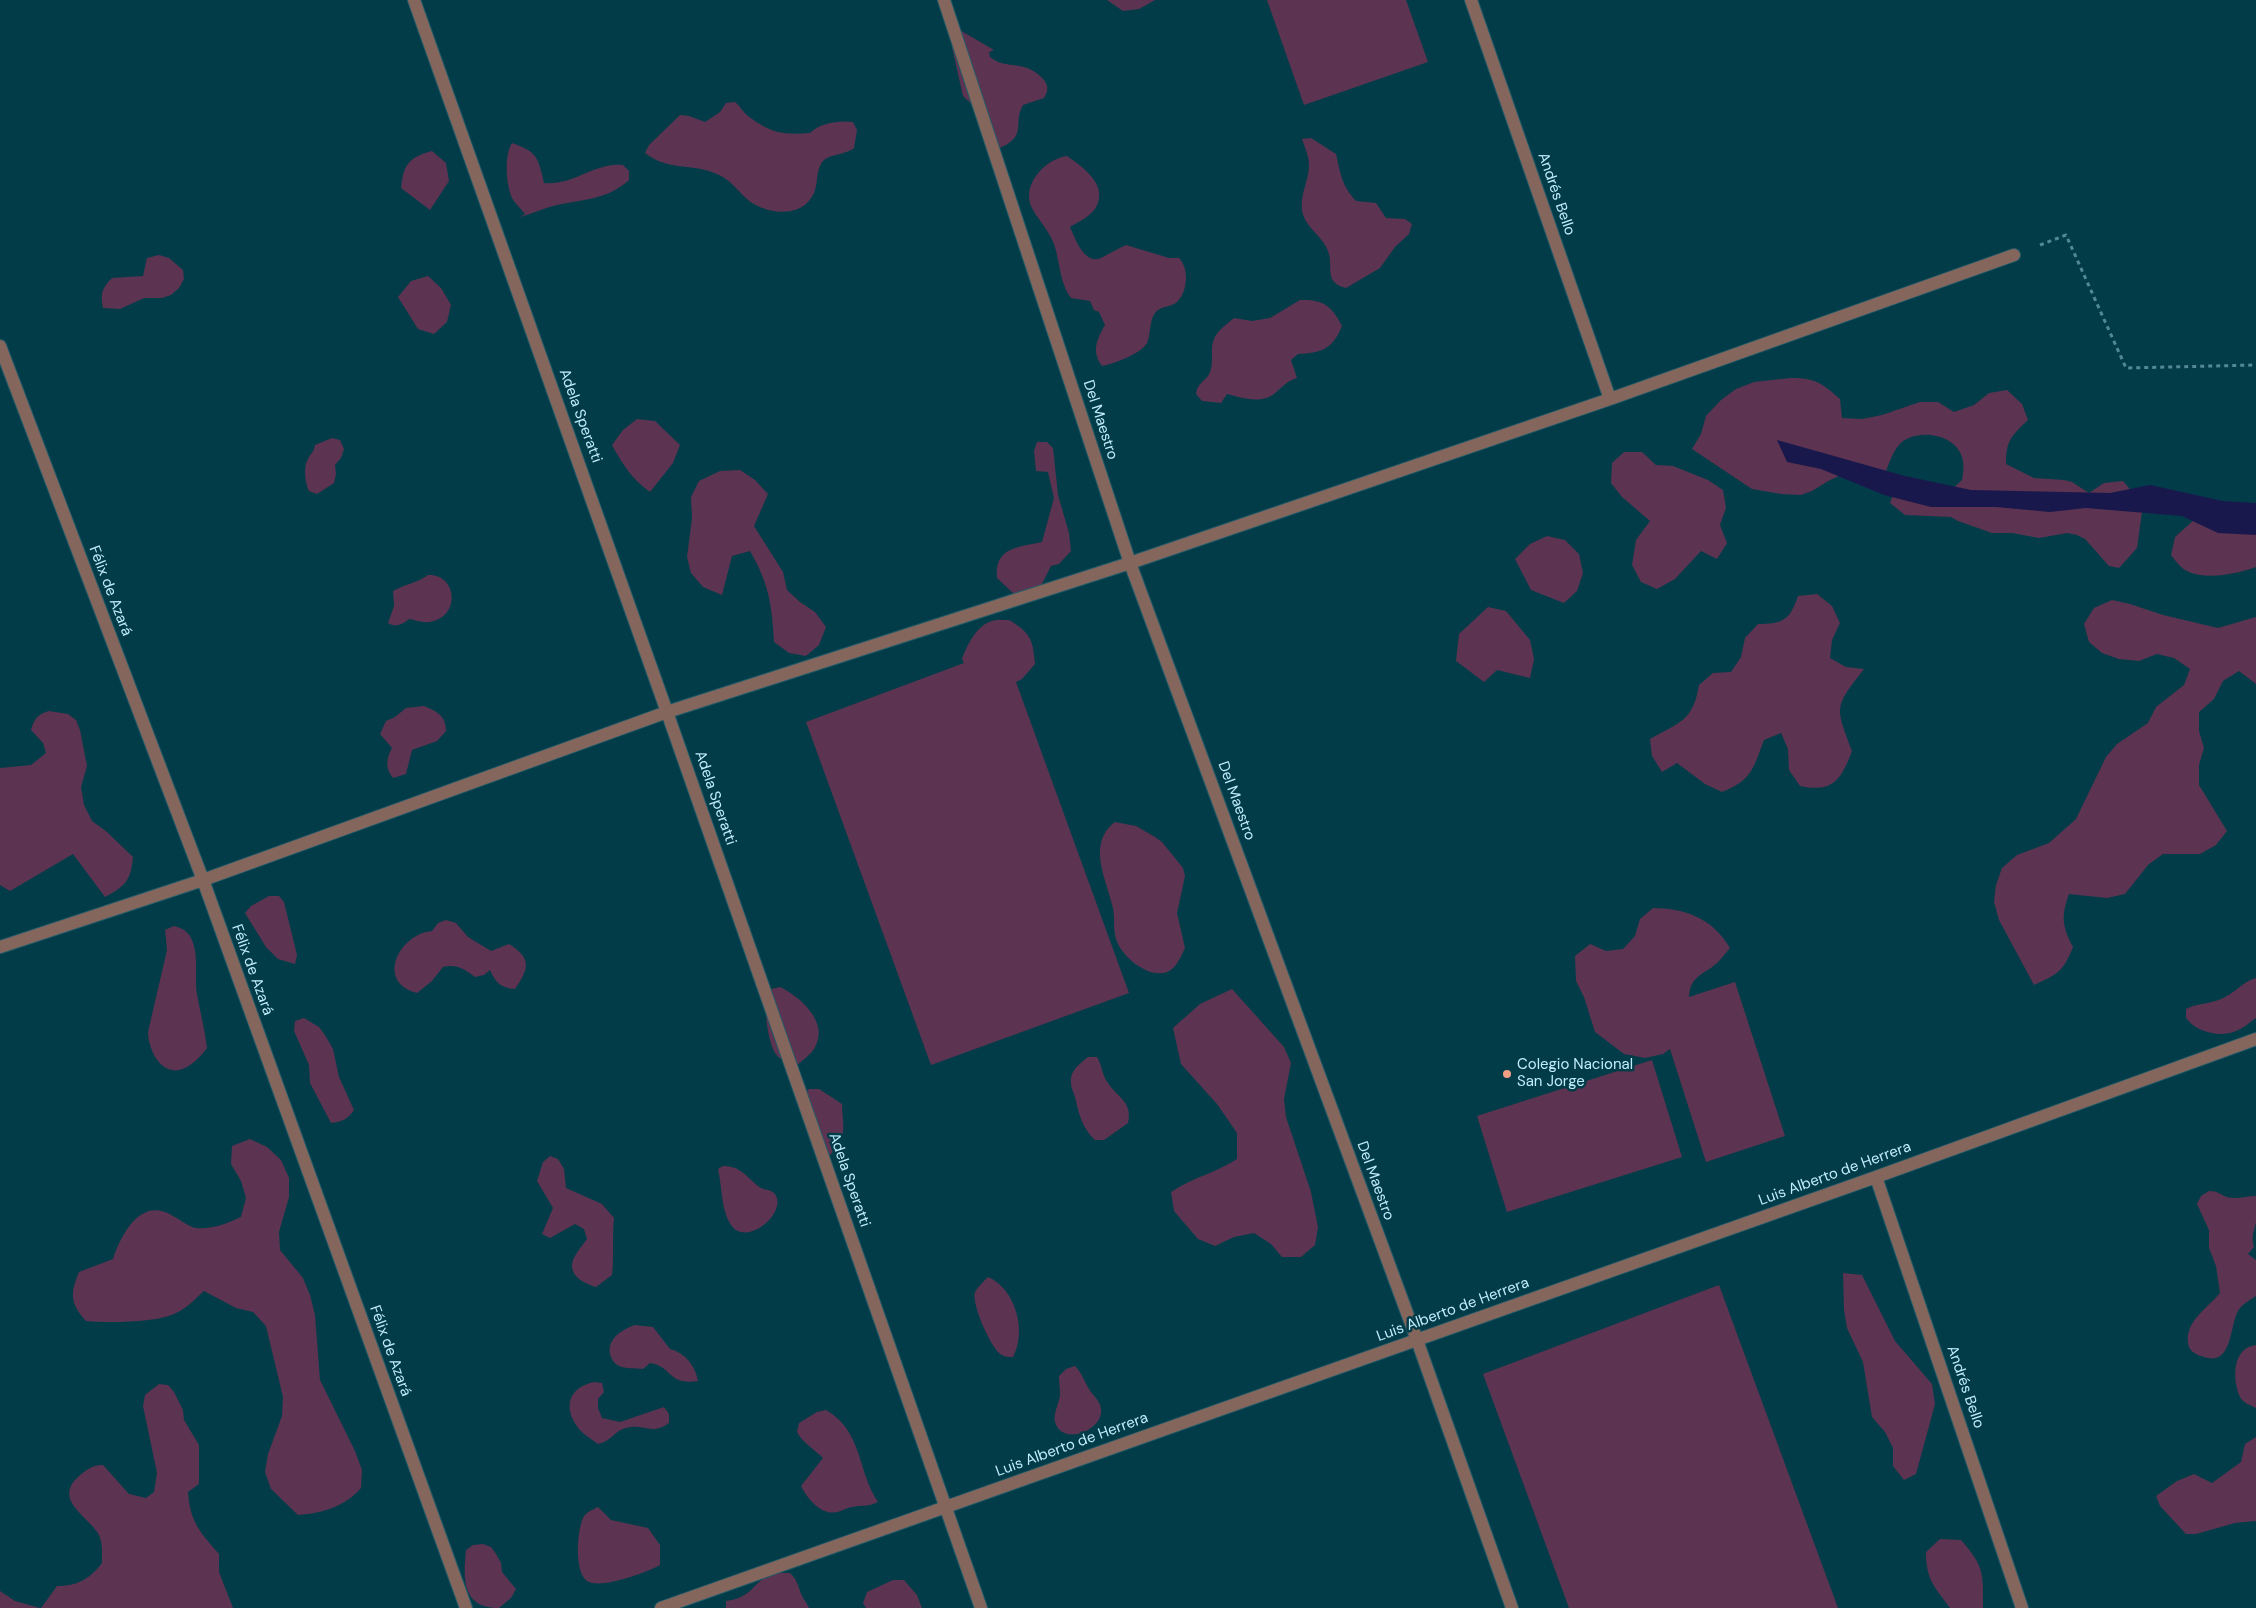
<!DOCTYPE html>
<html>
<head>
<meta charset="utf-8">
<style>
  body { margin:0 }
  canvas { display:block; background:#023c49 }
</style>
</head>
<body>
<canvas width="2256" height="1608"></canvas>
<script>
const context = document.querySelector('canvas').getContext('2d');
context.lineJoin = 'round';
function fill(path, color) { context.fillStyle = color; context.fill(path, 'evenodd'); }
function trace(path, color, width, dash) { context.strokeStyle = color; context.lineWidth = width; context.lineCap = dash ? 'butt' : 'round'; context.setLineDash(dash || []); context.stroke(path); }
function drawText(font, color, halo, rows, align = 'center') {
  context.font = font + ' "DM Sans",sans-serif'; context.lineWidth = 5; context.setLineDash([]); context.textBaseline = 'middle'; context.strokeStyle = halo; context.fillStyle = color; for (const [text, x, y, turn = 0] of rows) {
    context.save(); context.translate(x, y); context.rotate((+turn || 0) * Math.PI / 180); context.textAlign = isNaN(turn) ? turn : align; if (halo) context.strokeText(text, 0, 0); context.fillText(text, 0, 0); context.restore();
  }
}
const green = new Path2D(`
  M1107,0H1155L1139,9L1123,11Z
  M1267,0H1406L1428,62L1304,105Z
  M958,29L994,50L989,52L990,57C1007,71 1025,58 1044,80C1049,87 1048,91 1044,98L1023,105C1012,124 1029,137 997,149L978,110L963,96L952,47L953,32Z
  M735,102C740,106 743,112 748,116C771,133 781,135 810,133C820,123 839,120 853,122L857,130L854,148C844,156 827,153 821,164C816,172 818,184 814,193C803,217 773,215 754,204C740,196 734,181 717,174C693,163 667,171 645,153L649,145L680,115L689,116L705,122L720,112L726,103Z
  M1311,138L1336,154C1341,175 1341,184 1356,201L1376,203L1386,218L1405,219L1412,224L1409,234L1395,247L1380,268L1346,288C1323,282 1334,268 1328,251C1323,236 1304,227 1302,210C1300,193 1309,181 1309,165C1309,156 1305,148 1302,139Z
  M512,143C538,152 538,158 544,183C573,186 595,162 623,165L629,171V180C606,201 581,199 553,206C542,209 531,214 520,217L525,214C521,209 515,203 512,198C506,184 504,155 512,143Z
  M432,151L446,163L449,181L430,210L401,188C404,164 408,158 432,151Z
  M1067,156C1083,167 1110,186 1095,209C1089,217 1078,222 1070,227C1075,238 1084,265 1101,258C1109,254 1117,249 1126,245L1169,258H1179C1189,268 1188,290 1178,301C1171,308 1161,305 1155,313C1149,321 1151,334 1147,343C1141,354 1113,364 1102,366C1091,351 1097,339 1105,325L1099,312L1094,310L1090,301L1071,298C1060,284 1060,264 1055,247C1050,232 1040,222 1033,210C1019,186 1045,159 1067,156Z
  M159,255L169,258L183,270L184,279L179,288L171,295L162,298H144L120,309L103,308C100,294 102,288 112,278L143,276L147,258Z
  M428,276L441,288L451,305L447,322L434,334L418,329L398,297L411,281Z
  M1300,300C1323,299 1332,306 1342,326C1333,349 1321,353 1298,354L1291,360L1297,378C1287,381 1282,387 1274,394C1261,404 1242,398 1227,394L1221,403L1202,401L1196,394C1198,381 1206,382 1210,372C1212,367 1212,361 1212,356C1211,334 1219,331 1234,318L1252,321L1270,318Z
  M1791,378C1815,378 1822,383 1840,399L1842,418L1862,419L1882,415L1920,402H1938L1954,412L1974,405L1989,393L2007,390L2022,404L2028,420C2011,436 2006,441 2006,464L2034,478L2064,480L2072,482L2089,493L2104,483L2123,481L2135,495L2142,512L2137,548L2119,568L2109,566L2085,539L2077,535L2067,533L2039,538L2012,533H1992L1958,521L1951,517L1905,515L1890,503L1893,495L1948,493L1962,480C1963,474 1964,467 1963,461C1959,435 1922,428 1903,441C1894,448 1890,461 1886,471L1853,470L1830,480L1812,491L1801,495L1781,494L1752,489L1692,449L1701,434L1706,416L1721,400L1736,389L1754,382Z
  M637,419L655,421L680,445L673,463L650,492C632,479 623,465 612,445L623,430Z
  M332,438L340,440L344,449L341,458L335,465L336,474L334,483L317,494L309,491C305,483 303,467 308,459C311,453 314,452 315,445Z
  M1037,442H1047L1053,448L1058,495L1069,533L1071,551L1059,564L1051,566L1039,590L1016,596L997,578C994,547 1019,547 1042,542L1054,498L1048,472L1036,471L1034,451Z
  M1624,452H1642L1656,465L1673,466L1708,480L1723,490L1726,508L1720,525L1727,543L1717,559L1701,551L1675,579L1657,589L1641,582L1632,565L1636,540L1650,521L1622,497L1611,483L1612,463Z
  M740,470L755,480L768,494L754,526L783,572L787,590L800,602L815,612L826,627L819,645L806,656L789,653L774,642C772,605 769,584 750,551L732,556L722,595L703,587L691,573L687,557L692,518L691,497L699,481L720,471Z
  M2215,501L2256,507V567C2236,574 2205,581 2185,570C2180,567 2175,560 2171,555L2175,537Z
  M1547,536L1565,540L1579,554L1583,573L1577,591L1564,603L1531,590L1515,559L1530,544Z
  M428,575C458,574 461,618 429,622C422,623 415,620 409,619C403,624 396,628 388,623L394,606L393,591C405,584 417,583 428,575Z
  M1817,594L1832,606L1840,623L1832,640L1830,658L1846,667L1864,669C1834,708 1835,705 1852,751C1841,780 1833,793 1800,786L1789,770L1788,749L1781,733L1764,740C1753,769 1752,780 1722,792L1705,784L1677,763L1662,772L1652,756L1650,739C1680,722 1693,721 1699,685L1713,673L1731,672L1741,657L1745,638L1758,624C1783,624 1790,620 1798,596Z
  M2112,600L2130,604L2163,615L2218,628L2256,617V684L2239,671L2223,681L2214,699L2199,712V731L2204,748L2199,765V785L2227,831L2216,845L2200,854H2163L2148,865L2125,894L2107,898L2069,894C2061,916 2062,926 2073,947C2063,972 2058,974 2034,985L1999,920L1994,902L1996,885L2002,868L2017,855L2049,843L2076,819L2106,757L2117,744L2148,723L2156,707L2184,685L2190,669L2174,658L2157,654L2139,661L2119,659L2102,653L2089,642L2084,624L2094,608Z
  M1488,607L1506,611L1530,640L1534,659L1530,678L1497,670L1484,682L1456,661L1459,634Z
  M1009,620C1031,633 1033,640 1035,664L1022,679L1016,682L1129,993L931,1065L806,722L964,663L962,659C967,645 977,625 992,621C997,619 1004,620 1009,620Z
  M424,706C437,711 446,716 446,731L437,741L412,750L406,774L393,778C385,768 386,759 392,748L380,734L386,721L395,717L406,708Z
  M49,711L68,714L76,720L80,730L87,766L81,787L84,805L92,821L107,832L133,857C131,880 126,886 105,897L73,854L10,891L0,885V768L31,765L46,753L43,743L31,730C34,719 38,714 49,711Z
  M1115,822L1136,826L1155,837L1162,842L1183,868L1185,876L1177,913L1185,948C1181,956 1177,968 1167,972C1148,979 1121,956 1116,939C1113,929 1115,918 1113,908C1107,880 1086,844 1115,822Z
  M269,896H279L284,902L297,955L295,964L278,959L266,947L245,913L251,906Z
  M1653,908C1686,908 1713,919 1730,948C1726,952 1723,957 1719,961C1707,974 1690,974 1689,997L1735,982L1785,1136L1706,1162L1670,1049L1663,1054L1645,1058L1624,1054L1595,1032L1584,997L1576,981L1575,956L1590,944L1606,951L1623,949L1635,936L1640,919Z
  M446,920L456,923L468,937L491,951L509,944C532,958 529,969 515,989C501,988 495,982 490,970L484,975L475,977C464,969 457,964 443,967L432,981L417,993C375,982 399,934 432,931L438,923Z
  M174,926C181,928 186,930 190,936C200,954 194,975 197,994C200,1012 205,1030 207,1048C200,1057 190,1068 179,1070C159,1074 148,1047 148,1032L167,950L165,930Z
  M2256,978V1018C2250,1022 2244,1028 2236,1031C2220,1038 2196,1032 2186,1018V1009C2198,1003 2210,1004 2221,999C2234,994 2242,982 2256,978Z
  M780,987C799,996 828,1021 816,1045C813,1053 804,1059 797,1065C788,1063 778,1060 774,1051C767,1036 762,1002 771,989Z
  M1232,989L1284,1047L1291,1063L1284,1099L1286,1117L1311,1192L1318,1227L1315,1245L1301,1257H1282L1271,1244L1254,1233L1234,1237L1215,1246L1198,1239L1174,1211L1171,1192C1191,1178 1216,1173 1237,1159V1133L1217,1104L1181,1064L1173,1028L1200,1004Z
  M304,1018L319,1027L325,1035L333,1049L339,1077L354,1110C348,1119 342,1122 331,1123L310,1083L309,1065L294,1031L295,1021Z
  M1088,1057H1097C1102,1065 1102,1075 1108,1083C1118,1098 1133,1102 1128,1123L1104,1140H1095C1082,1128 1079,1114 1075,1097C1073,1091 1070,1085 1071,1078C1072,1069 1082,1062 1088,1057Z
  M1652,1060L1682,1157L1507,1212L1477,1116Z
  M809,1089H819L842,1104C843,1130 848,1136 829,1156L802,1096Z
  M250,1139L267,1147L281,1160L289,1178V1197L279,1232L280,1250L303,1278L310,1295L315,1315L320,1380L355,1451L362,1470L361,1488C344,1507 323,1513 298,1515L271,1489L265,1472L268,1454L282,1416L283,1397L266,1326L253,1312L236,1308L204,1291C196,1298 186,1309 176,1313C157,1323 108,1323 86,1321C70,1303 70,1294 79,1272L113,1259C120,1238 137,1202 165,1212C174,1215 188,1227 196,1228C211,1230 228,1223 241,1217L246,1198L241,1181L231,1164L232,1146Z
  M550,1156L558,1159L564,1169L566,1188L602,1204L614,1218C612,1237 614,1256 612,1275L596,1287C582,1283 565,1273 575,1256C578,1250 583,1245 587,1239L584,1229L575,1224L550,1238L542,1234L553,1208L537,1181L543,1162Z
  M723,1166C740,1166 746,1176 758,1186C763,1191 770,1188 775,1194C788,1212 747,1248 731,1225C721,1210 722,1186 718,1169Z
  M2209,1191C2218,1191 2219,1194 2227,1197C2236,1200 2247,1196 2256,1196C2256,1205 2256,1214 2256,1222C2254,1233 2251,1234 2254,1247L2248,1254L2256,1260V1296C2250,1300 2242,1304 2238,1311C2229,1327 2233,1369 2201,1356C2194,1354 2189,1350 2188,1343C2185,1321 2208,1308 2220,1293L2216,1266L2209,1248V1230L2197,1204L2201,1196Z
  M1843,1273L1862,1275L1895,1341L1932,1384L1935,1404L1916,1474L1904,1480L1893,1466V1448L1885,1432L1872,1417L1863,1362L1847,1328L1844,1310Z
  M988,1277C1016,1289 1027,1332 1013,1357C1008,1357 1003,1357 999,1353C990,1345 971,1303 975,1292C978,1287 984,1281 988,1277Z
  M1719,1285L1838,1608H1569L1483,1374Z
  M635,1325L653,1327L670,1349C685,1353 695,1365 698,1381C668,1386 672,1366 650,1363L643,1369C636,1368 625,1369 619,1366C615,1364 612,1360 611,1357C605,1340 621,1330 635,1325Z
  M2256,1345V1408C2250,1405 2243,1403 2240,1397C2232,1379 2232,1348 2256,1345Z
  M1075,1366C1082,1373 1084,1381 1089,1389C1093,1396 1100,1400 1101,1409C1104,1430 1062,1447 1055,1422C1053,1413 1059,1404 1060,1395C1060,1389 1059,1382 1059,1376L1066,1369Z
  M594,1382L602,1383L604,1392L598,1399V1408L602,1418L620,1422L664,1407L669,1414V1423C651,1436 643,1423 626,1428C615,1430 612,1441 598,1444C592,1439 584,1435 579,1429C563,1409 567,1388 594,1382Z
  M159,1384L168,1385L174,1392L183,1410L184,1420L199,1445V1484L188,1492C190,1522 200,1532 219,1554V1572L233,1608H41L57,1586C77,1586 90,1579 102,1563C102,1554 103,1542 98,1533C86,1515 53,1499 79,1476C88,1469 92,1465 103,1465L129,1494L146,1498L154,1492L157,1473L143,1406L145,1395Z
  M826,1410C863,1431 857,1471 878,1502C869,1507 862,1505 852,1507C846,1508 842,1511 837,1512C821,1516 807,1498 801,1486L823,1458C814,1449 803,1443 797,1432L799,1423L817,1412Z
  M2256,1437V1521L2235,1523L2196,1534H2186L2160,1506L2156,1496L2177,1481L2194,1474L2212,1483L2241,1462L2245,1444Z
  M598,1507L611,1520L648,1528L660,1545V1565C648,1572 600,1590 587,1581C574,1571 577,1532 583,1518C586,1512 592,1510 598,1507Z
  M1940,1539L1961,1540C1985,1567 1983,1574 1983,1608H1950C1934,1586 1926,1580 1926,1552Z
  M483,1544L491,1547L496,1554L501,1563L502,1572L516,1589L511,1598L499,1608C462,1608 463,1580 466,1550L473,1545Z
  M773,1573H790C797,1580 798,1585 801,1594C803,1599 807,1603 809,1608H726V1601C753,1598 753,1581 773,1573Z
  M893,1580H904L917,1595L922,1608H866L863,1603L867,1592Z
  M0,1591L15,1601L40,1608H0Z`);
const water = new Path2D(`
  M1777,440L1905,476L1971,490L2110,493L2150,485L2223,501L2256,503V535L2218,533L2182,516L2086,508L2050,512L1996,507H1931L1884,495L1821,469L1787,462Z`);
const path = new Path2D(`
  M2040,245L2066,235L2126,368L2256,365`);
const minor = new Path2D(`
  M414,0L667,712L981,1608
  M944,0L1130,563L1417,1340L1512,1608
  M1471,0L1610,399
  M0,346L203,880L466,1608
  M0,947L203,880L667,712L1130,563L1610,399L2014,255
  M1876,1177L2022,1608
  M661,1608L1876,1177L2256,1039`);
const markers = [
  [1507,1074,5,"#f39f84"]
];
const streetNames = [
  ["Andrés Bello",1556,194,71],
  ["Adela Speratti",580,416,70],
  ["Del Maestro",1100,420,72],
  ["Félix de Azará",110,591,69],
  ["Adela Speratti",715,798,71],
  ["Del Maestro",1236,801,70],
  ["Félix de Azará",252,970,70],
  ["Luis Alberto de Herrera",1835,1174,-20],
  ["Adela Speratti",849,1180,71],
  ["Del Maestro",1375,1181,70],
  ["Luis Alberto de Herrera",1453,1310,-20],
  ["Félix de Azará",390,1351,70],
  ["Andrés Bello",1965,1387,71],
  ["Luis Alberto de Herrera",1072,1445,-20]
];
const poiNames = [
  ["Colegio Nacional",1517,1065],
  ["San Jorge",1517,1082]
];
fill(green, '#5c3350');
fill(water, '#19184c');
trace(minor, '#245c69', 14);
trace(path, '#548895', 3, [4, 4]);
trace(minor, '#85665d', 12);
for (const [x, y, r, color] of markers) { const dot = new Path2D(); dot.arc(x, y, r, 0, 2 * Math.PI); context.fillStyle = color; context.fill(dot); trace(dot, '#023c49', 2); }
drawText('15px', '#c1ecfa', '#023c49', streetNames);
drawText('15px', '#c1ecfa', '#023c49', poiNames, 'left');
</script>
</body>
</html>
